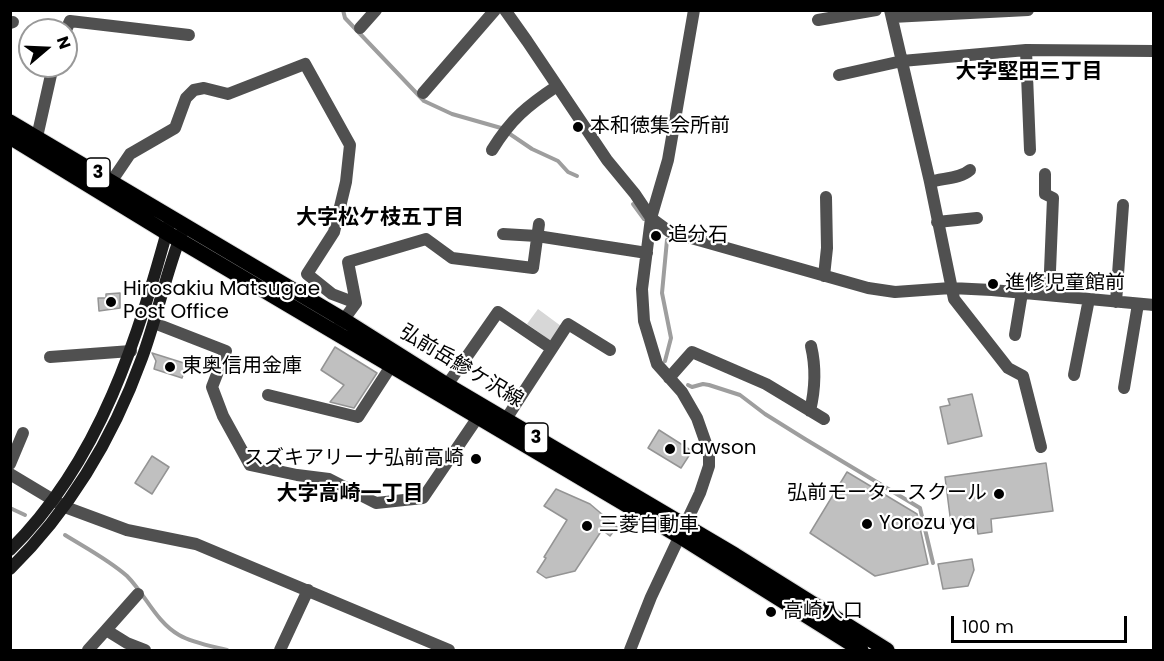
<!DOCTYPE html>
<html>
<head>
<meta charset="utf-8">
<style>
  body { margin:0 }
  #map { position:relative; width:1164px; height:661px; overflow:hidden; background:#fff; font-family:Poppins,sans-serif }
  canvas { display:block }
  .frame { position:absolute; inset:0; border:12px solid #000; pointer-events:none }
  .north { position:absolute; left:18px; top:18px; width:60px; height:60px; box-sizing:border-box; background:#fff; border:2px solid #999; border-radius:50%; rotate:71deg; font-size:16px; font-weight:700; line-height:24px; text-align:center; color:#000 }
  .north::after { content:''; display:block; margin:auto; width:21px; height:27px; background:#000; clip-path:polygon(50% 0,100% 100%,50% 72%,0 100%) }
  .scale { position:absolute; left:951px; top:616px; width:176px; height:27px; box-sizing:border-box; border:3px solid #000; border-top:0; padding-left:8px; font-size:18px; line-height:21px; white-space:nowrap; color:#000; -webkit-text-stroke:4px #fff; paint-order:stroke }
</style>
</head>
<body>
<div id="map">
<canvas width="1164" height="661"></canvas>
<div class="frame"></div>
<div class="north">N</div>
<div class="scale">100 m</div>
</div>
<script>
const context = document.querySelector('canvas').getContext('2d');
context.lineJoin = 'round';
function fill(path, color) { context.fillStyle = color; context.fill(path, 'evenodd'); }
function trace(path, color, width, dash) { context.strokeStyle = color; context.lineWidth = width; context.lineCap = dash ? 'butt' : 'round'; context.setLineDash(dash || []); context.stroke(path); }
function drawText(font, color, halo, rows, align = 'center') {
  context.font = font + ' Poppins,"Noto Sans JP",sans-serif'; context.lineWidth = 4.5; context.setLineDash([]); context.textBaseline = 'middle'; context.strokeStyle = halo; context.fillStyle = color; for (const [text, x, y, turn = 0] of rows) {
    context.save(); context.translate(x, y); context.rotate((+turn || 0) * Math.PI / 180); context.textAlign = isNaN(turn) ? turn : align; if (halo) context.strokeText(text, 0, 0); context.fillText(text, 0, 0); context.restore();
  }
}
const green = new Path2D(`
  M538,309L561,326L551,341L527,324Z`);
const stream = new Path2D(`
  M343,10L345,18L424,101L452,114L501,128L532,149L558,161L568,172L577,176
  M633,204L644,219
  M665,361L671,338L662,293L667,240
  M688,385L692,387L703,384L709,385L740,395L765,414L805,439L920,508L933,563
  M10,508L25,515
  M65,535C86,548 109,560 127,576C145,594 156,622 179,635C193,643 211,646 227,650`);
const building = new Path2D(`
  M120,293V308L99,311L98,298H106V294Z
  M335,347L377,373L354,408L330,402L344,385L321,370Z
  M152,353L187,364L182,378L154,369L156,361Z
  M972,394L982,436L948,444L940,407L950,405L948,399Z
  M659,430L692,451L681,468L648,448Z
  M152,456L169,467L152,494L135,483Z
  M1046,463L1053,511L991,519L992,532L978,534L976,521L951,524L945,477Z
  M847,472L917,514L928,564L875,576L810,533Z
  M556,489L590,504L617,527L610,536L602,530L575,571L546,578L537,572L546,558L544,557L567,520L544,506Z
  M972,559L974,570L968,586L943,589L938,564Z`);
const street = new Path2D(`
  M505,10L527,41L607,160L635,194L651,218L670,232L868,288L895,292L951,288L992,290L1154,305
  M890,10L930,182L954,299L1008,368L1023,376L1041,447
  M892,17L1028,10
  M818,20L876,10
  M10,23L13,22
  M360,28L376,10
  M66,30L70,21L189,35
  M1026,50L1030,150
  M839,75L902,61L1026,50L1154,51
  M423,93L495,10
  M37,137L53,66
  M492,150C511,119 527,106 557,86
  M1045,174V194L1053,198L1049,295
  M930,182C942,178 960,179 970,170
  M107,188L130,154L175,128L186,98L194,90L204,88L228,94L305,64L350,145L346,182L334,232L307,274L332,294L356,303L339,326
  M937,222L977,218
  M503,234L537,236L647,253
  M824,276L827,248L826,197
  M1116,302L1123,205
  M356,303L348,262L426,239L452,258L533,268L539,224
  M154,323L226,351L212,387L223,416L250,465L297,475L329,479L376,503L423,498L478,417
  M1015,335L1022,293
  M50,357L131,351
  M1074,375L1089,299
  M669,378L692,352L766,384L824,419
  M447,385L498,312L551,348
  M1124,388L1138,304
  M268,395L358,417L395,360
  M810,411C815,390 816,367 811,346
  M506,419L568,324L610,350
  M10,464L23,433
  M10,474L65,507L127,530L196,544L449,650
  M106,630L138,594
  M88,650L106,630L127,643L145,650
  M280,650L308,590
  M630,650L651,597L700,493L709,466V452L697,418L682,392L657,364L644,321L642,289L651,218L668,160L694,10`);
const secondary = new Path2D(`
  M10,550C101,460 138,337 171,217
  M10,569C71,509 113,438 142,358C157,317 166,273 182,232`);
const primary = new Path2D(`
  M10,122L344,320L447,385L735,555L887,650
  M10,137L167,233L679,536L861,650`);
const markers = [
  [578,127,6,"#000"],
  [656,236,6,"#000"],
  [993,284,6,"#000"],
  [111,302,6,"#000"],
  [170,367,6,"#000"],
  [670,449,6,"#000"],
  [476,459,6,"#000"],
  [999,494,6,"#000"],
  [867,524,6,"#000"],
  [587,526,6,"#000"],
  [771,612,6,"#000"]
];
const shields = [
  [98,173,24],
  [536,438,24]
];
const shieldNames = [
  ["3",98,173],
  ["3",536,438]
];
const poiNames = [
  ["本和徳集会所前",590,127],
  ["追分石",668,236],
  ["進修児童館前",1005,284],
  ["Hirosakiu Matsugae",123,290],
  ["Post Office",123,313],
  ["東奥信用金庫",182,367],
  ["Lawson",682,449],
  ["スズキアリーナ弘前高崎",464,459,"right"],
  ["弘前モータースクール",987,494,"right"],
  ["Yorozu ya",879,524],
  ["三菱自動車",599,526],
  ["高崎入口",783,612]
];
const streetNames = [
  ["弘前岳鰺ケ沢線",461,367,31]
];
const neighbourhoodNames = [
  ["大字堅田三丁目",1029,73],
  ["大字松ケ枝五丁目",380,219],
  ["大字高崎一丁目",350,495]
];
fill(green, '#d7d7d7');
trace(stream, '#9e9e9e', 4);
fill(building, '#c0c0c0');
trace(building, '#949494', 1.5);
trace(primary, '#dbdbdb', 17);
trace(street, '#505050', 12);
trace(secondary, '#1d1d1d', 12);
trace(primary, '#000', 15);
for (const [x, y, r, color] of markers) { const dot = new Path2D(); dot.arc(x, y, r, 0, 2 * Math.PI); context.fillStyle = color; context.fill(dot); trace(dot, '#fff', 2); }
for (const [x, y, w] of shields) { const box = new Path2D(); box.roundRect(x - w / 2, y - 15, w, 30, 4.5); context.fillStyle = '#fff'; context.fill(box); trace(box, '#000', 1.5); }
drawText('bold 18px', '#000', null, shieldNames);
drawText('20px', '#000', '#fff', poiNames, 'left');
drawText('20px', '#000', '#fff', streetNames);
drawText('bold 21px', '#000', '#fff', neighbourhoodNames);
</script>
</body>
</html>
